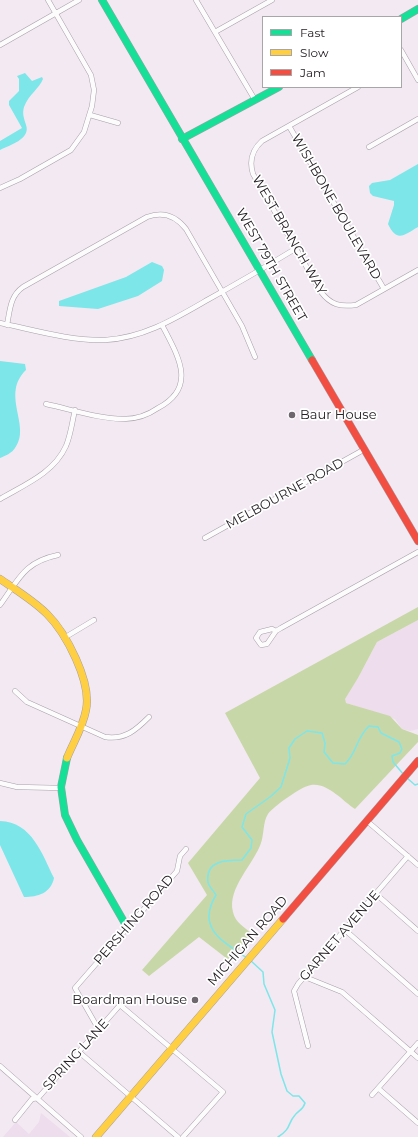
<!DOCTYPE html>
<html>
<head>
<meta charset="utf-8">
<style>
  body { margin:0 }
  #map { position:relative; width:418px; height:1137px; overflow:hidden; background:#f3e9f2; font-family:Montserrat,sans-serif }
  canvas { display:block }
  .legend { position:absolute; left:262px; top:16px; width:140px; height:72px; box-sizing:border-box; background:#fff; border:1px solid #a9a6a8; margin:0; padding:5px 7px; list-style:none; font-size:12px; color:#272126 }
  .legend li { display:flex; align-items:center; gap:8px; height:20px }
  .legend b { width:20px; border:1px solid #a9a6a8 }
</style>
</head>
<body>
<div id="map">
<canvas width="418" height="1137"></canvas>
<ul class="legend">
<li><b style="height:5px;background:#16e098"></b>Fast</li>
<li><b style="height:5px;background:#ffcf43"></b>Slow</li>
<li><b style="height:5px;background:#f24e42"></b>Jam</li>
</ul>
</div>
<script>
const context = document.querySelector('canvas').getContext('2d');
context.lineJoin = 'round';
function fill(path, color) { context.fillStyle = color; context.fill(path, 'evenodd'); }
function trace(path, color, width, dash) { context.strokeStyle = color; context.lineWidth = width; context.lineCap = dash ? 'butt' : 'round'; context.setLineDash(dash || []); context.stroke(path); }
function drawText(font, color, halo, rows, align = 'center') {
  context.font = font + ' Montserrat,sans-serif'; context.lineWidth = 3.5; context.setLineDash([]); context.textBaseline = 'middle'; context.strokeStyle = halo; context.fillStyle = color; for (const [text, x, y, turn = 0] of rows) {
    context.save(); context.translate(x, y); context.rotate((+turn || 0) * Math.PI / 180); context.textAlign = isNaN(turn) ? turn : align; if (halo) context.strokeText(text, 0, 0); context.fillText(text, 0, 0); context.restore();
  }
}
const built = new Path2D(`
  M418,620V729L410,731L402,729L395,719L346,703L344,699L358,678L377,642Z
  M41,1113L70,1137H3L16,1122L29,1134L39,1122Z`);
const forest = new Path2D(`
  M418,607V620L377,642L358,678L345,699L346,703L390,716L402,729L418,735V742L355,809C343,801 327,782 311,785C302,786 274,806 268,814C263,821 264,835 261,843C254,864 227,888 233,912C235,922 244,927 251,933L230,961L199,937L149,976L142,970L207,895L188,863L260,778L225,713Z`);
const water = new Path2D(`
  M25,73L32,81L42,77L43,79C39,89 29,94 24,107C22,114 24,118 26,125C31,139 10,145 0,150V141L22,128L9,105V101L19,91V79L17,76Z
  M418,164V227C404,235 397,243 388,224L394,205V201L373,196L370,193L369,186L372,183L390,180Z
  M152,262L162,266L164,270L162,281L138,296L98,309L59,306V301L126,277Z
  M0,361L25,364L26,370C0,395 32,426 15,448C12,453 5,456 0,458Z
  M0,821C32,822 42,854 54,878C51,893 38,897 24,897L0,845Z`);
const stream = new Path2D(`
  M407,778L415,785L418,784
  M247,958C222,941 196,928 216,895C214,891 208,886 208,882C205,860 227,860 242,860L251,848L252,840L242,827L246,814L270,797L281,787L290,758L289,748L295,739L307,731L322,733L325,743L324,752L333,763L345,764C357,753 356,738 369,726L378,727L381,733L399,742L402,749L400,753L392,756L393,762L404,775
  M250,960L263,972L264,984L275,1010L272,1032L281,1074L287,1091L293,1096H299L305,1103C303,1110 299,1110 295,1115C287,1124 292,1128 278,1137`);
const street = new Path2D(`
  M196,0L255,100
  M215,32L272,0
  M0,45L79,0
  M401,50L418,80
  M358,87L262,141C252,150 249,161 253,174L321,292C331,305 340,307 356,305L418,270
  M90,115L118,123
  M289,126L384,289
  M369,147L418,119
  M0,188L20,179L71,150L84,132L92,106L94,90L91,75L48,0
  M0,323C34,330 70,341 105,340C144,338 176,318 209,299C238,283 267,266 295,249
  M7,325C10,310 10,296 23,287L147,217C163,211 176,216 186,229L242,326L255,357
  M46,404C70,409 99,419 124,419C137,419 148,415 158,408C198,387 178,356 162,325
  M0,499C24,485 54,473 66,446C71,434 72,422 75,410
  M205,538L365,449
  M0,605C19,579 24,562 58,555
  M276,631L272,629L260,632L256,638L261,645L267,644L276,631L281,628L418,552
  M64,638L94,620
  M15,691L27,702L105,737C125,740 136,730 149,717
  M0,783L17,787L61,788
  M367,821L418,865
  M376,894L418,931
  M345,930L418,994
  M305,977L342,992L418,1058
  M99,1030L75,988L177,871L180,856L186,849
  M308,1046L294,991L298,984L408,856
  M79,1052L178,1137
  M0,1066L81,1137
  M379,1089L418,1123
  M372,1095L418,1043
  M15,1120L32,1099L38,1098L120,1005L223,1092L183,1137`);
const fast = new Path2D(`
  M102,0L312,360
  M401,19L418,9
  M182,139L279,87
  M67,758L61,787L65,815L77,840L127,927`);
const slow = new Path2D(`
  M0,579C16,590 33,600 47,614C66,633 92,682 86,710C83,727 73,743 67,758
  M96,1137L283,919`);
const jam = new Path2D(`
  M312,360L418,541
  M283,919L418,761`);
const markers = [
  [292,415,4,"#6e676d"],
  [195,1000,4,"#6e676d"]
];
const streetNames = [
  ["WISHBONE BOULEVARD",336,207,60],
  ["WEST BRANCH WAY",289,235,60],
  ["WEST 79TH STREET",271,265,60],
  ["MELBOURNE ROAD",285,494,-29],
  ["PERSHING ROAD",134,920,-49],
  ["GARNET AVENUE",340,936,-49],
  ["MICHIGAN ROAD",248,941,-49],
  ["SPRING LANE",76,1055,-48]
];
const poiNames = [
  ["Baur House",300,415],
  ["Boardman House",187,1000,"right"]
];
fill(built, '#eeddec');
fill(forest, '#c8d7a8');
fill(water, '#7ce6e9');
trace(stream, '#7ce6e9', 1.5);
trace(street, '#a79fa6', 5.5);
trace(fast, '#a79fa6', 8);
trace(slow, '#a79fa6', 8);
trace(jam, '#a79fa6', 8);
trace(street, '#fdfcfd', 4.5);
trace(fast, '#16e098', 7);
trace(slow, '#ffcf43', 7);
trace(jam, '#f24e42', 7);
for (const [x, y, r, color] of markers) { const dot = new Path2D(); dot.arc(x, y, r, 0, 2 * Math.PI); context.fillStyle = color; context.fill(dot); trace(dot, '#fff', 1.5); }
drawText('13px', '#272126', '#fff', streetNames);
drawText('13px', '#272126', '#fff', poiNames, 'left');
</script>
</body>
</html>
